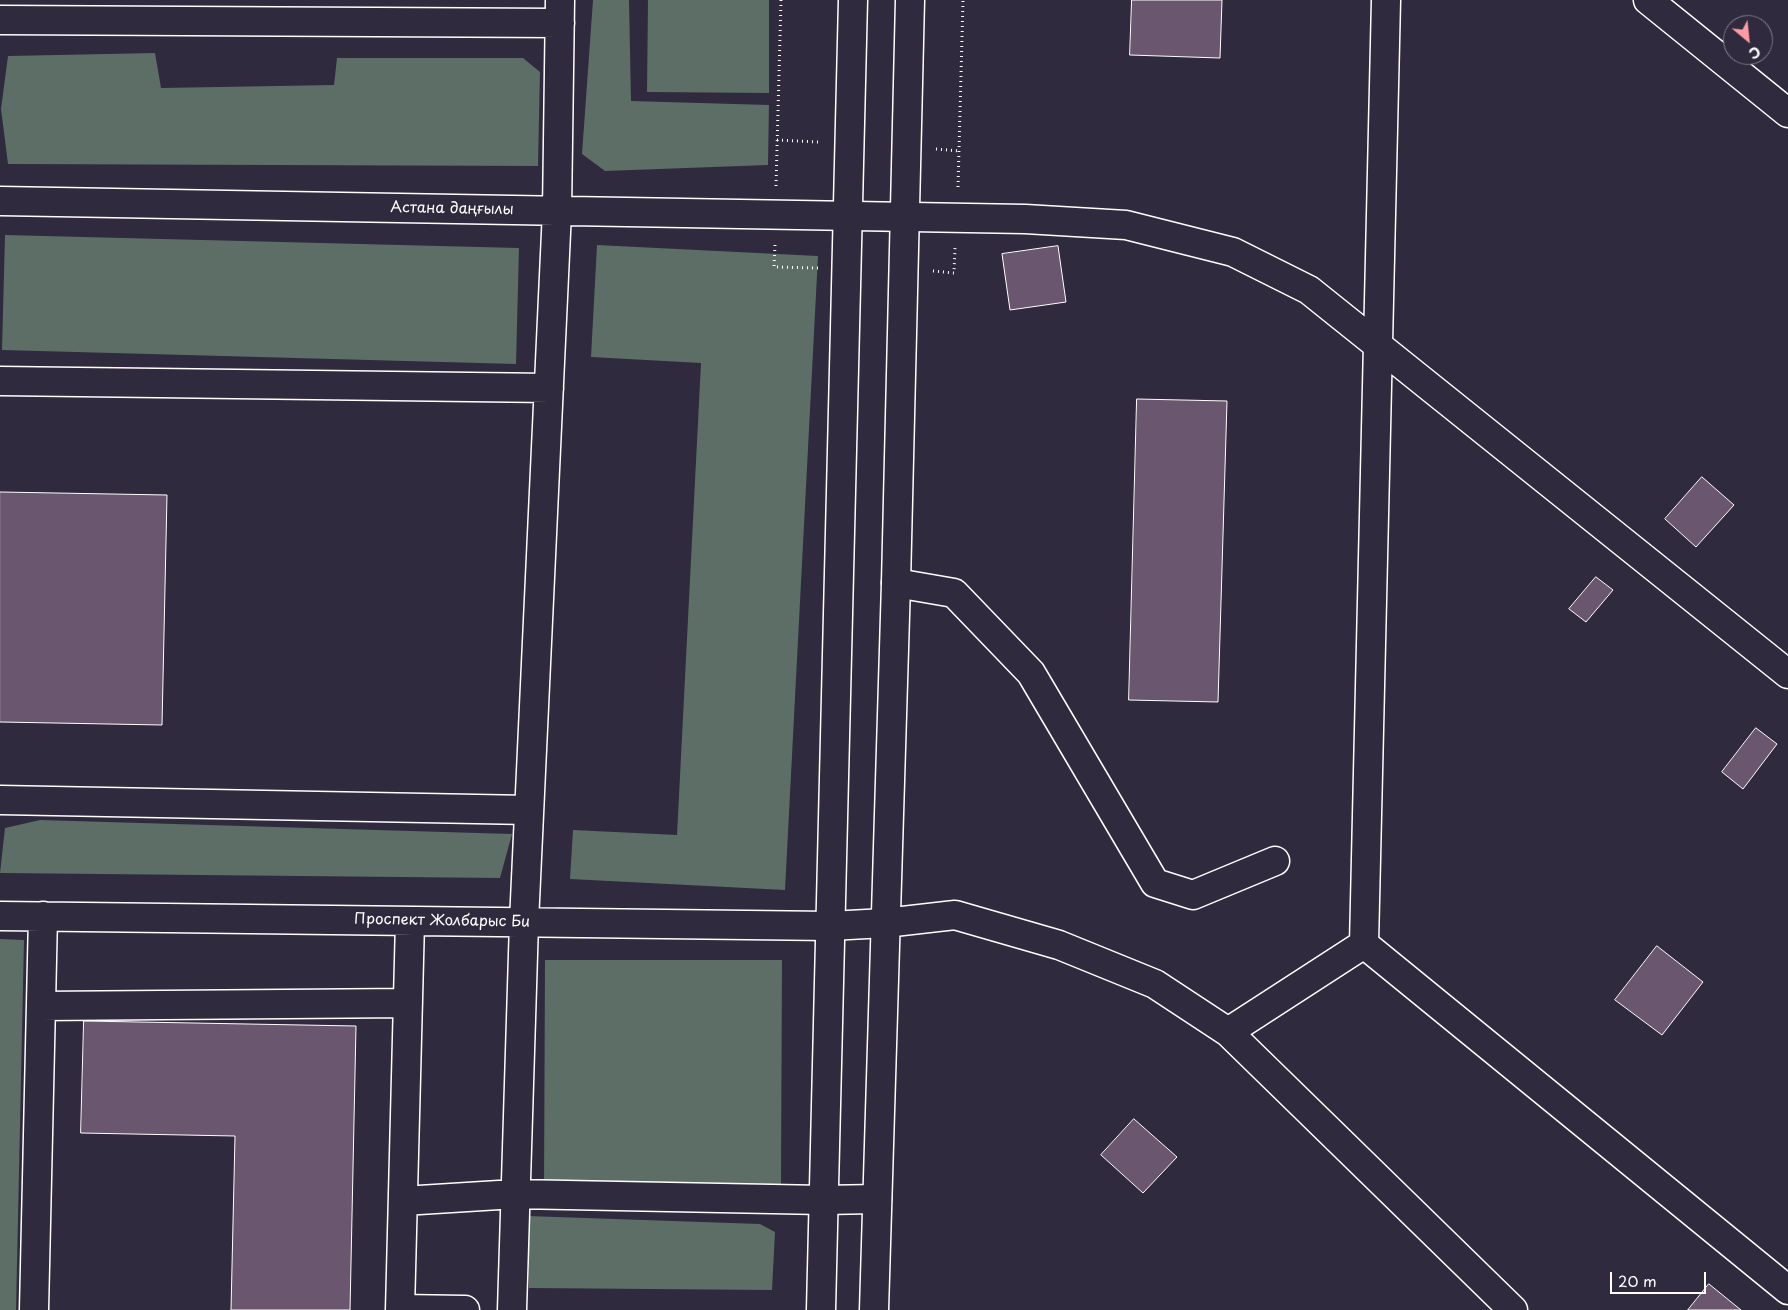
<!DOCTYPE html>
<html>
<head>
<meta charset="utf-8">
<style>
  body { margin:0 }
  #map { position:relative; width:1788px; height:1310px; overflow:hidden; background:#2f2a3d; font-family:"Playpen Sans",sans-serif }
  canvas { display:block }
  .north { position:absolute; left:1723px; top:15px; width:50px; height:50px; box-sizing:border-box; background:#2f2a3d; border:1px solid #827f8b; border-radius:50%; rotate:152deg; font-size:14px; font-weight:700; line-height:20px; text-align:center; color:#fff }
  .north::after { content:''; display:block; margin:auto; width:18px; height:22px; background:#ff9aa2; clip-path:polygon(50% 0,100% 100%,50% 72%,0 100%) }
  .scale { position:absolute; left:1610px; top:1272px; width:96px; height:22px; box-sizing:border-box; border:2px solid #fff; border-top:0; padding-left:6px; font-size:15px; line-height:18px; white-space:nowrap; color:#fff; -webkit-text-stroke:4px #2f2a3d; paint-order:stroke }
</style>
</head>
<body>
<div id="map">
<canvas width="1788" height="1310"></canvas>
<div class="north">С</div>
<div class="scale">20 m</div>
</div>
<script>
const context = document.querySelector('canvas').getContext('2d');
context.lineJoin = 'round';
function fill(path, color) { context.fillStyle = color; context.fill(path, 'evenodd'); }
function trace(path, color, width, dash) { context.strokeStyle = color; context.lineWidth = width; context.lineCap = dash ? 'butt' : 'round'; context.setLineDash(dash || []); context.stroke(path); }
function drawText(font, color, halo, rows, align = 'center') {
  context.font = font + ' "Playpen Sans",sans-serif'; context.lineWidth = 4; context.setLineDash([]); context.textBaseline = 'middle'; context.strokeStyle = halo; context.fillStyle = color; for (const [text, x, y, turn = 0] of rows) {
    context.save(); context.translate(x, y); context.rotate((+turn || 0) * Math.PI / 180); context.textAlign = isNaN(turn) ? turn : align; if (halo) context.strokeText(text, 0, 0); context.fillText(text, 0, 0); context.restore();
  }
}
const green = new Path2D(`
  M593,0H629L631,101L769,105L768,165L605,171L582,154Z
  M648,0H769V93L647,92Z
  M155,53L161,88L334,85L337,58H523L540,72L538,166L8,164L1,109L8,56Z
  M5,235L519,248L516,364L2,350Z
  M597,245L818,256L785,890L570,879L573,830L677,835L701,363L591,357Z
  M40,820L512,834L500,878L0,873L5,828Z
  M0,939L24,940L16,1310H0Z
  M545,960H782L781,1185H544Z
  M528,1216L760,1224L775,1232L772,1290L529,1288Z`);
const building = new Path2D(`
  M1132,0H1222L1220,58L1130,55Z
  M1058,246L1066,302L1010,310L1002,254Z
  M1137,399L1227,401L1218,702L1129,700Z
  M1702,477L1734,505L1696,547L1665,519Z
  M0,492L167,495L162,725L0,722Z
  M1596,577L1613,590L1586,622L1569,609Z
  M1756,728L1777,744L1743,789L1722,772Z
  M1657,946L1703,982L1662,1035L1615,1000Z
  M84,1021L356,1026L350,1310H231L235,1136L81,1133Z
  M1134,1119L1177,1157L1143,1193L1101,1155Z
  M1709,1284L1741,1310H1688Z`);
const path = new Path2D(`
  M777,140L819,142
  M936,149L959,151
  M776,186L781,0
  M958,187L963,0
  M775,245L774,267L818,268
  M933,271L954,273L955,248`);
const minor = new Path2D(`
  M1648,0L1788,113
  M0,20L560,23
  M0,201L1025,219L1126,225L1233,252L1309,290L1788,674
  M0,381L549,388
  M896,583L954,593L1031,673L1155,883L1193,895L1275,861
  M0,800L529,810
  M0,916L830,926L885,923L955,915L1059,945L1155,984L1228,1032L1513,1310
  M1364,944L1386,0
  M41,1006L408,1003
  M1228,1032L1364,944L1788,1290
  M403,1201L515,1194L823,1200L877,1199
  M400,1309L465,1310
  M34,1310L43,916
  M400,1310L410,921
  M512,1310L524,922L557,211L560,0`);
const major = new Path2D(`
  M821,1310L853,0
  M874,1310L896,583L910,0`);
const streetNames = [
  ["Астана даңғылы",452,209,1],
  ["Проспект Жолбарыс Би",442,921,1]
];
fill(green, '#5c6e66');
fill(building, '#6a566e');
trace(building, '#fff', 1);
trace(minor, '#fff', 31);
trace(major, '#fff', 31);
trace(path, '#fff', 3, [1, 4]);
trace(minor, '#2f2a3d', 28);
trace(major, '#2f2a3d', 28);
drawText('15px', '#fff', '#2f2a3d', streetNames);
</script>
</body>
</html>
